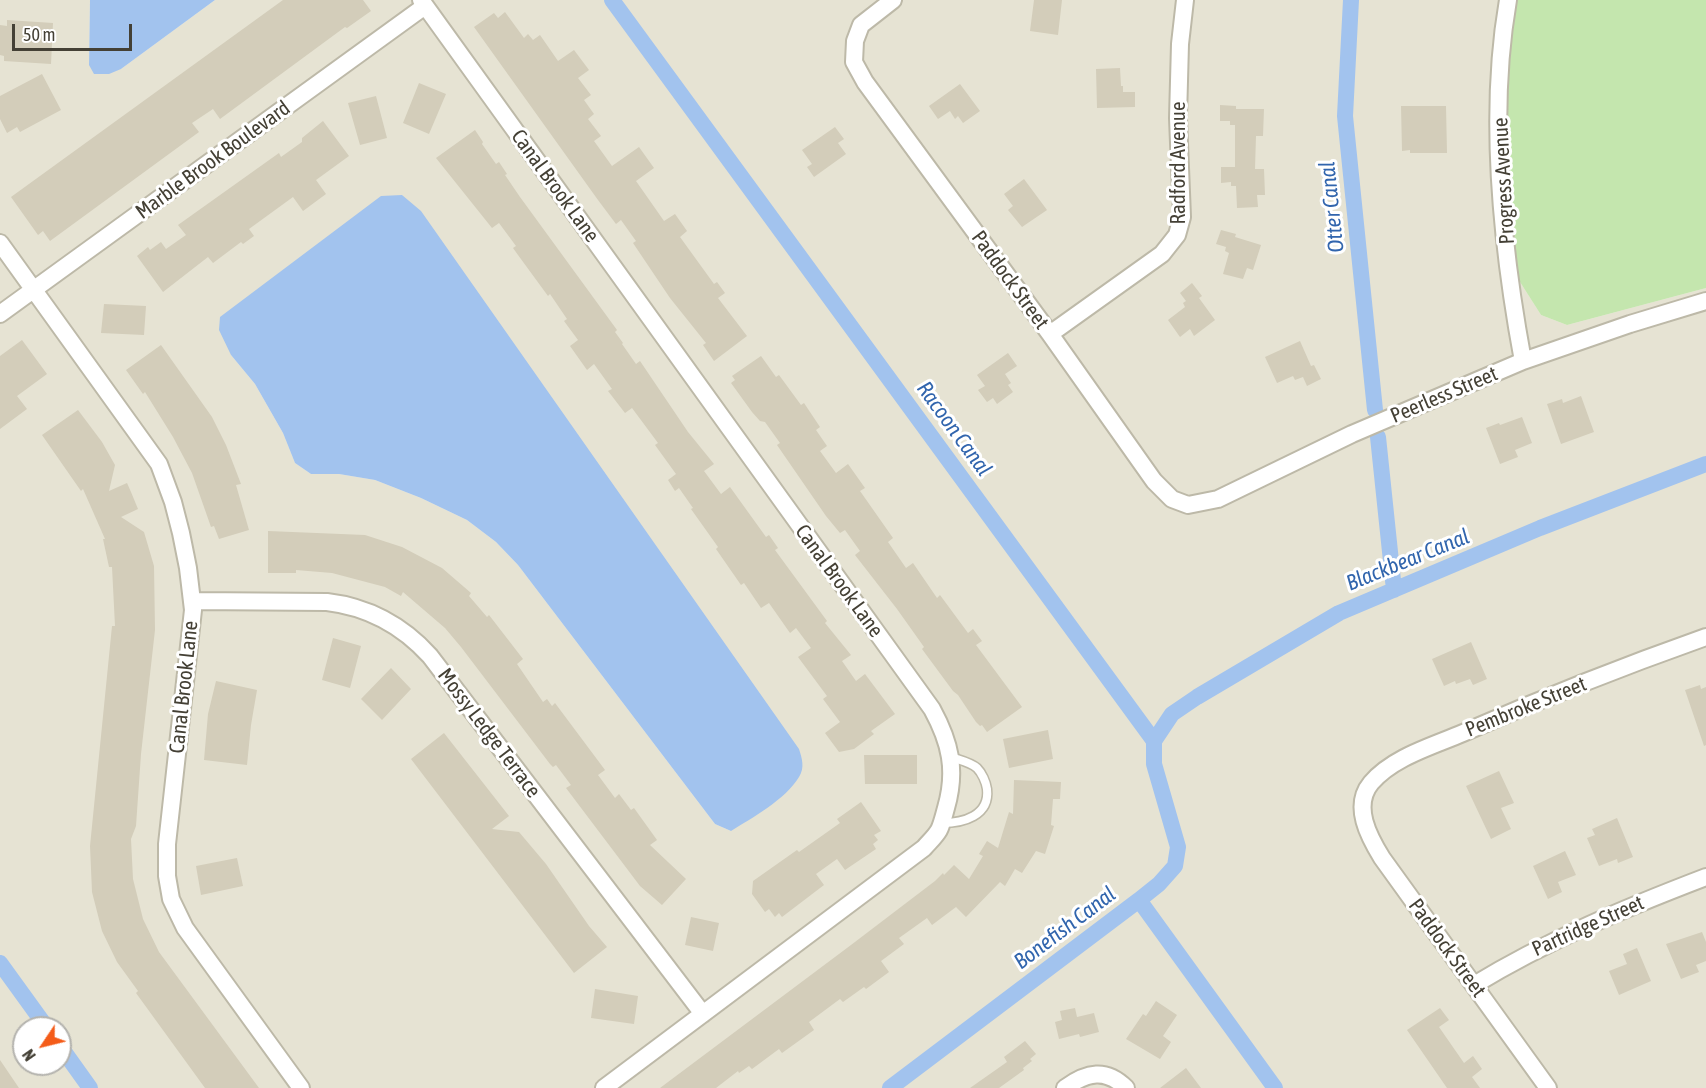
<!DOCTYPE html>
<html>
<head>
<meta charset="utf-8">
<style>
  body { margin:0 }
  #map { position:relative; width:1706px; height:1088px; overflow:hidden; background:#f2f0e5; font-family:"Asap Condensed",sans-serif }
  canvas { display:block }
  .north { position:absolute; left:12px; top:1016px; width:60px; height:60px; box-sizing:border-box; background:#fff; border:2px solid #b4b3ae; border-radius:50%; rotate:235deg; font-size:16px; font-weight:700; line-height:24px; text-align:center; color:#444035 }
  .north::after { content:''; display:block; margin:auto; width:21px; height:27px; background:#f45c19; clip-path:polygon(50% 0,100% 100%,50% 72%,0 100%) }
  .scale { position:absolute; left:12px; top:24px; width:120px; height:27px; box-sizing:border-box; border:3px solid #444035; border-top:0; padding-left:8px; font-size:18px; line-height:21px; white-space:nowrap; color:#444035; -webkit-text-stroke:4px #fff; paint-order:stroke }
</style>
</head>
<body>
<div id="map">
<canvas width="1706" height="1088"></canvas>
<div class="north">N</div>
<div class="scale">50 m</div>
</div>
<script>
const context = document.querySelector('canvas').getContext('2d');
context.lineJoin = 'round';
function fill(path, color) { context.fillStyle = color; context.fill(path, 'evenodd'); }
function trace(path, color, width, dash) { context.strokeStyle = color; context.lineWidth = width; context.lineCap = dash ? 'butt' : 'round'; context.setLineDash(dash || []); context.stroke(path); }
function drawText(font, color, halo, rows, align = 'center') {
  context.font = font + ' "Asap Condensed",sans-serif'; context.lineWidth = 6; context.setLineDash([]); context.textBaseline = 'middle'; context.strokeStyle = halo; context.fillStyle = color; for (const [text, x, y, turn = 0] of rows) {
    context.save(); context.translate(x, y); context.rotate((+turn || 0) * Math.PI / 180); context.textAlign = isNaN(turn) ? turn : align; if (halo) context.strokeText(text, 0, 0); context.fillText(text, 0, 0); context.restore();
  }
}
const residential = new Path2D(`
  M0,0H90L89,65L121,69L215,0H1517L1494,161L1509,255L1520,282L1541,315L1567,325L1706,288V1088H0ZM402,195L731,831L715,824L518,565L496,542L467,520L421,498L375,480L339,474H311L295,463L283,433L255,384L231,355ZM24,1028H60V1064H24Z`);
const green = new Path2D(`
  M1517,0H1706V288L1567,325L1541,315L1520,282L1509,255L1494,161Z`);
const water = new Path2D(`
  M90,0H215L121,69L109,74H94L89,65Z
  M402,195L421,211L799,749C802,758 805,768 799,777C786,799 752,818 731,831L715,824L518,565L496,542L467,520L421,498L375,480L339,474H311L295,463L283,433L255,384L231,355L219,330L220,317L381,196Z`);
const canal = new Path2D(`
  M612,0L1154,741V764L1178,847L1175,866L1159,884L1139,900
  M1351,0L1345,116L1375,410
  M1378,437L1394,590
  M1154,741L1172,714L1197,697L1339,613L1540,528L1706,464
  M0,963L47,1028
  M60,1046L90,1088
  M890,1088L1139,900L1275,1088`);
const building = new Path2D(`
  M283,0H363L371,11L347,28L345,27L220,119L213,109L192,123L199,132L50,241L43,231L38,235L11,197Z
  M1034,0H1062L1058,35L1030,31Z
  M505,12L524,38L528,34L533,40L540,35L558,61L574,50L589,70L578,78L591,95L584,100L594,114L588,119L601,136L594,141L612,166L639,147L654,168L636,181L664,221L675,214L687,231L680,237L714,284L717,282L725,293L718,298L747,336L714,361L703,345L706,343L670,298L633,243L636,241L621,220L616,224L598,200L474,27L494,13L498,18Z
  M7,20L53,23L51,64L4,61V56L0,55V25L7,26Z
  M1120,68L1121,86H1123V92H1135V107L1097,108L1096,69Z
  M42,74L61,110L20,132L17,127L7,133L0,119V96Z
  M419,83L446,94L429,134L403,123Z
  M960,84L980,111L963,123L958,116L955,119L950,111L938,119L929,106Z
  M376,96L387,138L360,145L348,103Z
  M1220,105L1236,106V109H1264L1263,136H1256L1255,169H1264L1265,195H1257L1258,207L1237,208L1236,186H1231V182L1221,183V167H1235V125H1230V121H1220Z
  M1401,106H1446L1447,153H1410V150L1402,151Z
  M323,121L349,156L316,180L326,194L303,211L293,197L249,229L254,236L243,244L241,242L213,263L208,257L163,292L137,256L148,247L150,250L161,242L166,249L186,235L178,225L279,153L281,157L302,142V138Z
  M835,127L844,139L838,143L846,154L814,177L807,167L812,164L802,150Z
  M475,130L483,142L482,144L496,164L499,162L507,174L505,175L520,197L617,330L615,332L623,343L622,344L636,364L640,361L688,432L714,464L704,471L721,494L730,487L766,537L769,535L778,548L775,550L827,621L825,623L851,655L842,661L856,681L865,674L895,714L871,731L874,734L854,749L839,752L825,733L840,722L823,699L827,696L798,657L811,648L796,628L790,633L769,603L761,608L744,583L741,585L716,549L718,547L691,509L693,508L679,488L675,491L668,480L676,474L655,445L658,443L632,408L625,413L608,391L612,389L594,364L587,370L570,346L578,340L564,321L567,319L550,294L548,296L518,255L513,248L516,246L499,223L492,228L436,158Z
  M1024,179L1047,210L1022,227L1008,210L1013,206L1004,194Z
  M1221,230L1236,234L1235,237L1261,245L1253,270L1247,268L1243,279L1223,274L1229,253L1225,251L1226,247L1216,244Z
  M1192,283L1202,296L1199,298L1215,320L1194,336L1190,329L1180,337L1168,320L1185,307L1183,303L1186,301L1180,293Z
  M104,304L146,306L144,335L101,333Z
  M22,340L47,374L17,396L27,409L0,429V356Z
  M1300,341L1311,366L1314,365L1321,379L1307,386L1303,377L1295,380L1293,376L1277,383L1265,357Z
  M161,345L212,417L226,445L241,484L236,485L249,530L219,539L214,526L211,527L192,473L173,437L145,392L143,394L126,370Z
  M1008,353L1017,366L1005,374L1011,383L1008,385L1013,392L997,404L993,398L987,402L978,390L985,386L977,375Z
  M761,356L776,377L779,375L801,405L804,403L820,427L816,430L827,446L820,451L836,473L848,464L865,488L860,491L893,538L888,542L906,568L913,563L937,598L940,595L968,633L973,629L982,641L976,645L1022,707L987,732L982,725L980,726L976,722L958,695L953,691L922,649L924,647L897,609L855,555L860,551L845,530L840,533L826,516L777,445L780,443L765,422L760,421L752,412L731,383L735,380L732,376Z
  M1581,396L1594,432L1561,444L1547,404L1562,399L1563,403Z
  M78,410L102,442L115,465L109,491L127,483L131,492L138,509L121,517L144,532L154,566L155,630L141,754L136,826L131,839L133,879L143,919L159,952L259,1088H205L136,993L138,991L117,962L102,931L92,892L90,846L112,626H115L112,567H109L103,539H105L83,489L81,491L42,435Z
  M1522,417L1532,443L1515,450L1518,457L1500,464L1486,428L1499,423L1500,425Z
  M268,531L365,535L402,547L442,568L471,593L469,596L487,617L489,615L523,659L517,664L543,702L547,699L552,706L555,703L605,770L598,775L615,798L619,794L631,810L634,808L657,840L650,845L686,879L662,905L640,886L566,788L571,785L556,765L553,767L550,764L461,647L445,628L403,592L401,596L385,587L332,573L296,570V573H268Z
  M333,638L361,646L350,688L322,680Z
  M1471,642L1487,679L1473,685L1470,679L1456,684L1455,681L1444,686L1432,659Z
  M391,668L411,689L382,720L361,699Z
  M216,681L257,690L251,725L247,765L204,760L208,714Z
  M1700,685L1701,689L1706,687V745L1704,746L1685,690Z
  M1048,730L1053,759L1009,768L1003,739Z
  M444,733L509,816L492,829L519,832L546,864L589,926L607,947L574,973L411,759Z
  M864,755H917V784H865Z
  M1499,771L1514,803L1501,808L1511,829L1491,839L1466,786Z
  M1014,780L1061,782L1060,799H1053L1051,825L1054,826L1045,854L1036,851L1022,873L1015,869L1005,886L1000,882L966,917L956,907L932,925L927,918L899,938L904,944L881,961L889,972L866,989L864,987L843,1002L840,999L809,1022L814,1030L782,1053L779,1049L752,1069L749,1066L739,1073L738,1071L716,1088H660L851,945L935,881L943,873L944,875L954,865L969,879L983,856L979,854L987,841L998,848L1009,812L1013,814Z
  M861,802L881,831L874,835L878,840L873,844L876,849L845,870L837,859L816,874L824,885L782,917L779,913L775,917L769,909L765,912L752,894L753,881L797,850L799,852L840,823L837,819Z
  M1617,818L1633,857L1618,863L1617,859L1599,866L1587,838L1595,835L1592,829Z
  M1565,851L1576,875L1558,882L1562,892L1548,899L1533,866Z
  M237,858L243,886L201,895L196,866Z
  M691,917L719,923L713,951L685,945Z
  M1702,932L1706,942V961L1696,965L1699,972L1681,979L1666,944Z
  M1637,948L1651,981L1619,995L1609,971L1627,964L1623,954Z
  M595,989L638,996L634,1024L591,1018Z
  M1156,1001L1177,1015L1163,1036L1171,1042L1160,1059L1126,1039L1143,1014L1146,1016Z
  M1075,1008L1077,1017L1094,1013L1099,1032L1080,1037L1079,1034L1059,1039L1055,1022L1062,1020L1060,1011Z
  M1440,1008L1449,1020L1439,1027L1464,1063L1473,1056L1482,1069L1472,1077L1480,1088H1447L1407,1030Z
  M1025,1041L1036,1054L1030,1059L1032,1061L1023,1068L1024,1070L999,1088H970L1007,1062L1004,1057Z
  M0,1060L19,1088H0Z
  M1186,1068L1201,1088H1160Z`);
const service = new Path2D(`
  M942,823C963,823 990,816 987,789C986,782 982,773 977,768C970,762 959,760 951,757`);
const minor = new Path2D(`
  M421,0L932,709C950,742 957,770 946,808C944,815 942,824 939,830C935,837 929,842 924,848L604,1088
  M893,0L861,25L855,41L854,62L865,82L1050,334L1154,481L1172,499L1188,505L1218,499L1352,434L1523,361L1630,324L1706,301
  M1508,0C1488,114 1502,248 1523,361
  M0,243L159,464L173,502L181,533L188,568L193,610L167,844V876L171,899L185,928L301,1088
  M0,314L425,6
  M1050,334L1162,254L1177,235L1182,217L1178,118L1180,44L1185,0
  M192,601L327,602C369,607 402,625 430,656L703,1014
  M1474,985C1548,940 1625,908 1706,877
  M1065,1088C1087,1072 1106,1068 1126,1088
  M1548,1088L1382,858C1369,837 1352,806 1371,783C1393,757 1433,746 1463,733C1543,698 1624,666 1706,637`);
const streetNames = [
  ["Marble Brook Boulevard",213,160,-36],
  ["Radford Avenue",1178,163,-90],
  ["Progress Avenue",1504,181,-93],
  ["Canal Brook Lane",555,186,54],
  ["Paddock Street",1010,280,54],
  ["Peerless Street",1444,395,-23],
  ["Canal Brook Lane",839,581,54],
  ["Canal Brook Lane",184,687,-84],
  ["Pembroke Street",1526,707,-22],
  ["Mossy Ledge Terrace",489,733,53],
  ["Partridge Street",1588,926,-24],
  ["Paddock Street",1447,948,54]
];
const waterNames = [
  ["Otter Canal",1332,207,-96],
  ["Racoon Canal",954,429,54],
  ["Blackbear Canal",1408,560,-22],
  ["Bonefish Canal",1065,928,-37]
];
fill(residential, '#e6e3d3');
fill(green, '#c4e6ae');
fill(water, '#a2c3ee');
trace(canal, '#a2c3ee', 16);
fill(building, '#d3cdba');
trace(service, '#bdb9a8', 11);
trace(minor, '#bdb9a8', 20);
trace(service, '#fff', 8);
trace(minor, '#fff', 16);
drawText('21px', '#444035', '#fff', streetNames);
drawText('italic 22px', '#3165ad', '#fff', waterNames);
</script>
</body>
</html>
